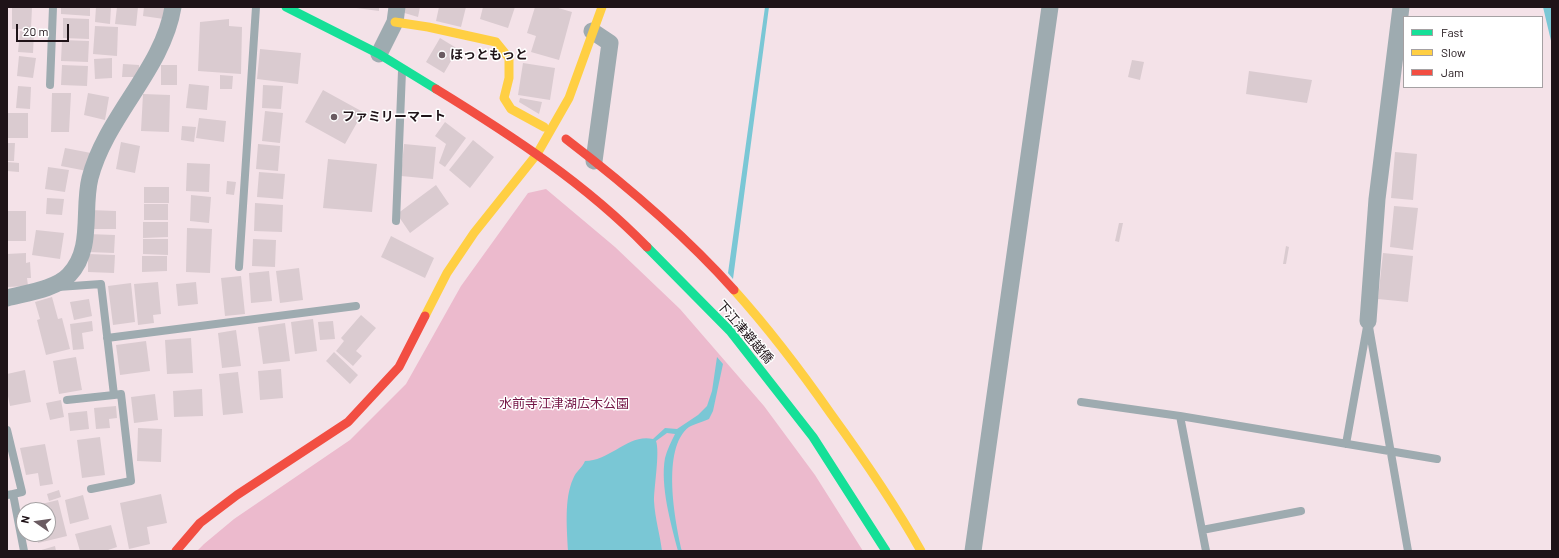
<!DOCTYPE html>
<html>
<head>
<meta charset="utf-8">
<style>
  body { margin:0 }
  #map { position:relative; width:1559px; height:558px; overflow:hidden; background:#f4e2e8; font-family:Barlow,sans-serif }
  canvas { display:block }
  .frame { position:absolute; inset:0; border:8px solid #1f1318; pointer-events:none }
  .legend { position:absolute; left:1403px; top:16px; width:140px; height:72px; box-sizing:border-box; background:#fff; border:1px solid #a5a1a3; margin:0; padding:5px 7px; list-style:none; font-size:12px; color:#1f1318 }
  .legend li { display:flex; align-items:center; gap:8px; height:20px }
  .legend b { width:20px; border:1px solid #a5a1a3 }
  .north { position:absolute; left:16px; top:502px; width:40px; height:40px; box-sizing:border-box; background:#fff; border:1px solid #a5a1a3; border-radius:50%; rotate:283deg; font-size:11px; font-weight:700; line-height:16px; text-align:center; color:#1f1318 }
  .north::after { content:''; display:block; margin:auto; width:14px; height:18px; background:#6a5b61; clip-path:polygon(50% 0,100% 100%,50% 72%,0 100%) }
  .scale { position:absolute; left:16px; top:24px; width:53px; height:18px; box-sizing:border-box; border:2px solid #1f1318; border-top:0; padding-left:5px; font-size:12px; line-height:14px; white-space:nowrap; color:#1f1318; -webkit-text-stroke:3px #fff; paint-order:stroke }
</style>
</head>
<body>
<div id="map">
<canvas width="1559" height="558"></canvas>
<div class="frame"></div>
<ul class="legend">
<li><b style="height:5px;background:#16e098"></b>Fast</li>
<li><b style="height:5px;background:#ffcf43"></b>Slow</li>
<li><b style="height:5px;background:#f24e42"></b>Jam</li>
</ul>
<div class="north">N</div>
<div class="scale">20 m</div>
</div>
<script>
const context = document.querySelector('canvas').getContext('2d');
context.lineJoin = 'round';
function fill(path, color) { context.fillStyle = color; context.fill(path, 'evenodd'); }
function trace(path, color, width, dash) { context.strokeStyle = color; context.lineWidth = width; context.lineCap = dash ? 'butt' : 'round'; context.setLineDash(dash || []); context.stroke(path); }
function drawText(font, color, halo, rows, align = 'center') {
  context.font = font + ' Barlow,"Noto Sans JP",sans-serif'; context.lineWidth = 3; context.setLineDash([]); context.textBaseline = 'middle'; context.strokeStyle = halo; context.fillStyle = color; for (const [text, x, y, turn = 0] of rows) {
    context.save(); context.translate(x, y); context.rotate((+turn || 0) * Math.PI / 180); context.textAlign = isNaN(turn) ? turn : align; if (halo) context.strokeText(text, 0, 0); context.fillText(text, 0, 0); context.restore();
  }
}
const green = new Path2D(`
  M546,189L615,247L680,309L764,406L815,475L863,551H197L204,544L234,519L350,440L406,384L461,286L528,193Z`);
const water = new Path2D(`
  M765,7H769L733,279L728,273Z
  M1543,7H1552V45Z
  M717,357L723,364L713,411L709,419C703,422 694,424 689,427C661,448 675,522 682,551H678C671,524 660,486 665,458C667,450 671,442 675,434L667,433L656,441C660,452 654,487 654,501C655,519 660,534 662,551H568C567,529 564,499 573,479C576,471 582,468 585,461C610,461 629,433 653,439L665,428L677,429L698,415L707,406L712,391Z`);
const building = new Path2D(`
  M12,7H32L31,29H12Z
  M61,7H90V16L61,14Z
  M96,7H111L110,24L95,22Z
  M117,7H138L136,26L115,24Z
  M144,7H166L164,19L143,16Z
  M349,7H379V11Z
  M403,7H420L418,17L401,12Z
  M439,7H466L461,27L436,21Z
  M483,7H515L508,28L480,19Z
  M535,7H555L572,12L559,60L531,52L536,36L527,33Z
  M63,18L89,19V39L63,38Z
  M229,19V26L242,27L241,74L198,71L200,22Z
  M95,26L118,27L117,56L93,54Z
  M20,31L34,32L33,53L18,52Z
  M440,38L458,49L444,73L426,62Z
  M62,40L89,41L88,62L61,61Z
  M260,49L301,53L298,84L257,79Z
  M19,56L36,58L33,78L17,76Z
  M112,58V78L95,79L94,59Z
  M1132,60L1144,62L1140,80L1128,77Z
  M523,63L555,68L550,100L518,95Z
  M123,64L139,65V77H122Z
  M62,65L88,66L87,86L61,85Z
  M161,65H177V85H161Z
  M1249,71L1312,80L1307,103L1246,94Z
  M220,75L233,76L232,89H220Z
  M189,84L209,86L207,110L186,108Z
  M263,85L283,86L281,109L262,108Z
  M18,86L31,87L30,109L16,108Z
  M323,90L363,112L345,144L305,122Z
  M52,93H71L69,132H51Z
  M88,93L109,97L105,120L84,115Z
  M143,94L170,95L169,132L141,131Z
  M520,98L542,102L539,114L519,102Z
  M265,111L283,113L280,143L262,141Z
  M7,113H28V138H7Z
  M199,118L226,121L224,142L196,138Z
  M445,122L466,138L445,167L439,163L446,144L435,136Z
  M182,126L196,127L194,142L181,140Z
  M473,140L494,157L470,188L449,170Z
  M121,142L140,146L135,173L116,169Z
  M7,143H15L14,161H7Z
  M258,144L280,146L278,171L256,169Z
  M404,144L436,147L433,179L401,176Z
  M65,148L91,153L87,171L61,166Z
  M1395,152L1417,154L1413,200L1391,198Z
  M328,159L377,164L372,212L323,208Z
  M7,162L19,163V172L7,171Z
  M187,163L210,164L209,192L186,191Z
  M48,167L69,170L65,192L45,189Z
  M259,172L285,174L283,199L257,197Z
  M227,181L236,182L234,195L226,194Z
  M436,185L449,204L410,233L397,214Z
  M144,187H169V203H144Z
  M191,195L211,197L209,223L190,221Z
  M47,198L64,199L62,215L46,214Z
  M255,203L283,205L282,232L254,231Z
  M144,204H168V220H144Z
  M1394,206L1418,208L1413,250L1390,247Z
  M90,210L116,211V229H89Z
  M7,211H26V241H7Z
  M143,222H168V237L143,238Z
  M1119,223H1123L1119,242L1115,241Z
  M187,228L212,229L210,273L186,272Z
  M36,230L64,233L60,259L32,255Z
  M88,234L115,235L114,253L88,252Z
  M391,236L434,258L425,278L381,257Z
  M143,239H168V255L143,254Z
  M253,239L276,240L275,267L252,266Z
  M1286,246L1289,247L1286,264H1283Z
  M26,253V263L30,262L31,278H27L28,286L7,287V254Z
  M1383,253L1413,256L1408,302L1378,299Z
  M88,254L115,255L114,273L88,272Z
  M142,256H167V271L142,272Z
  M299,268L303,300L280,303L276,271Z
  M269,271L272,301L251,303L249,273Z
  M241,276L245,314L225,316L221,278Z
  M158,282L161,314L153,315L154,323L138,325L134,284Z
  M196,282L198,304L178,306L176,284Z
  M131,283L135,322L113,325L108,286Z
  M52,297L58,319L62,318L70,349L46,355L37,320L40,319L35,302Z
  M89,299L92,316L74,320L70,302Z
  M361,315L376,328L356,351L362,356L353,366L336,351L344,341L341,338Z
  M313,319L317,351L295,354L291,322Z
  M92,321L93,331L82,333L84,349L73,350L70,324Z
  M333,321L335,339L320,340L318,322Z
  M285,323L290,361L263,364L258,327Z
  M236,330L241,366L222,368L218,333Z
  M191,338L193,373L167,374L165,340Z
  M146,341L150,371L120,375L116,345Z
  M334,352L358,375L350,384L326,361Z
  M76,357L82,390L59,394L53,361Z
  M281,369L283,398L260,400L258,371Z
  M25,370L31,402L10,406L7,391V374Z
  M238,372L243,413L223,415L219,374Z
  M202,389L203,416L174,417L173,391Z
  M155,394L158,420L134,423L131,397Z
  M61,400L64,417L50,420L46,403Z
  M116,406L117,418L109,419L110,428L96,429L94,408Z
  M87,411L89,429L70,431L68,413Z
  M138,428L162,429L161,462L137,461Z
  M100,437L105,475L82,478L77,440Z
  M45,444L53,484L40,486L38,473L26,475L20,448Z
  M59,490L61,497L49,501L47,494Z
  M161,494L167,523L147,527L150,544L129,549L120,503Z
  M83,495L89,519L70,524L65,500Z
  M58,500L67,536L38,543L36,534H48V510H30L29,507Z
  M111,525L117,547L105,551H80L75,534Z
  M55,546L56,551H38Z`);
const lane = new Path2D(`
  M50,85L53,7
  M396,221L402,71
  M239,267L256,7
  M58,287L101,284L114,395L121,394L131,481L91,489
  M107,338L356,306
  M67,400L114,395
  M1081,402L1180,416L1206,551
  M1180,416L1437,459
  M7,430L22,492L13,494
  M1346,444L1368,321L1408,551
  M7,495L13,494L24,551
  M1202,530L1301,511`);
const street = new Path2D(`
  M592,31L610,43L594,161
  M379,54L395,22L397,7
  M7,298C26,293 56,289 69,275C94,249 82,210 90,178C106,116 163,69 173,7
  M1368,321L1377,199L1401,7
  M973,551L1050,7`);
const fast = new Path2D(`
  M286,7L379,54L436,89
  M647,247L730,331L813,437L886,551`);
const slow = new Path2D(`
  M395,22L428,27L496,42L509,58V78L504,98L511,109L544,127
  M734,290C769,329 801,371 831,414C863,458 894,503 921,551
  M425,316L447,273L474,233L537,154L569,98L602,7`);
const jam = new Path2D(`
  M436,89C511,135 586,184 647,247
  M566,139C626,185 684,234 734,290
  M176,551L200,523L237,495L348,422L399,367L425,316`);
const markers = [
  [442,55,4,"#6a5b61"],
  [334,117,4,"#6a5b61"]
];
const poiNames = [
  ["ほっともっと",450,55],
  ["ファミリーマート",342,117]
];
const streetNames = [
  ["下江津避越僑",745,332,49]
];
const parkNames = [
  ["水前寺江津湖広木公園",564,404]
];
fill(green, '#ecbacd');
fill(water, '#7ac7d5');
fill(building, '#dacbd0');
trace(lane, '#9eabb0', 8);
trace(street, '#9eabb0', 17);
trace(fast, '#16e098', 9);
trace(slow, '#ffcf43', 9);
trace(jam, '#f24e42', 9);
for (const [x, y, r, color] of markers) { const dot = new Path2D(); dot.arc(x, y, r, 0, 2 * Math.PI); context.fillStyle = color; context.fill(dot); trace(dot, '#fff', 1.5); }
drawText('bold 13px', '#1f1318', '#fff', poiNames, 'left');
drawText('13px', '#1f1318', '#fff', streetNames);
drawText('13px', '#751646', '#fff', parkNames);
</script>
</body>
</html>
